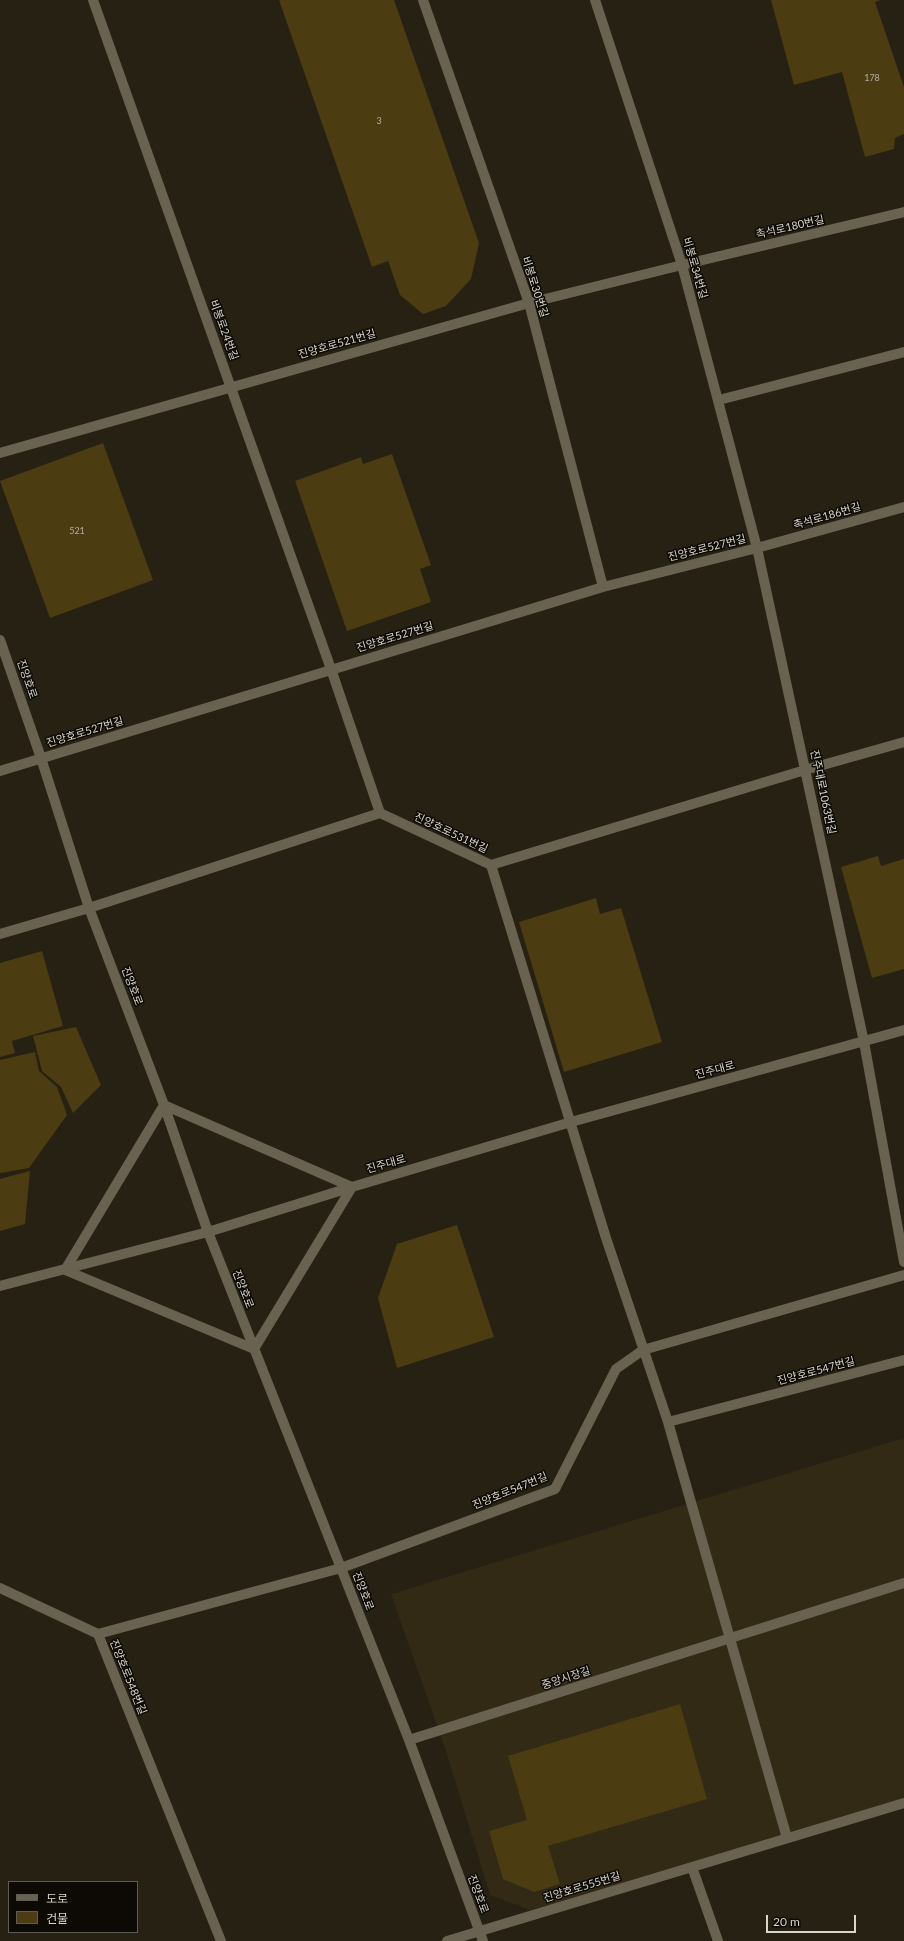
<!DOCTYPE html>
<html>
<head>
<meta charset="utf-8">
<style>
  body { margin:0 }
  #map { position:relative; width:904px; height:1941px; overflow:hidden; background:#262112; font-family:Lato,"Noto Sans KR",sans-serif }
  canvas { display:block }
  .legend { position:absolute; left:8px; top:1881px; width:130px; height:52px; box-sizing:border-box; background:#0d0a05; border:1px solid #5f5b55; margin:0; padding:5px 7px; list-style:none; font-size:12px; color:#d9d5cc }
  .legend li { display:flex; align-items:center; gap:8px; height:20px }
  .legend b { width:20px; border:1px solid #5f5b55 }
  .scale { position:absolute; left:766px; top:1915px; width:90px; height:18px; box-sizing:border-box; border:2px solid #d9d5cc; border-top:0; padding-left:5px; font-size:12px; line-height:14px; white-space:nowrap; color:#d9d5cc; -webkit-text-stroke:3px #0d0a05; paint-order:stroke }
</style>
</head>
<body>
<div id="map">
<canvas width="904" height="1941"></canvas>
<ul class="legend">
<li><b style="height:5px;background:#696251"></b>도로</li>
<li><b style="height:11px;background:#4b3c12"></b>건물</li>
</ul>
<div class="scale">20 m</div>
</div>
<script>
const context = document.querySelector('canvas').getContext('2d');
context.lineJoin = 'round';
function fill(path, color) { context.fillStyle = color; context.fill(path, 'evenodd'); }
function trace(path, color, width, dash) { context.strokeStyle = color; context.lineWidth = width; context.lineCap = dash ? 'butt' : 'round'; context.setLineDash(dash || []); context.stroke(path); }
function drawText(font, color, halo, rows, align = 'center') {
  context.font = font + ' Lato,"Noto Sans KR",sans-serif'; context.lineWidth = 3; context.setLineDash([]); context.textBaseline = 'middle'; context.strokeStyle = halo; context.fillStyle = color; for (const [text, x, y, turn = 0] of rows) {
    context.save(); context.translate(x, y); context.rotate((+turn || 0) * Math.PI / 180); context.textAlign = isNaN(turn) ? turn : align; if (halo) context.strokeText(text, 0, 0); context.fillText(text, 0, 0); context.restore();
  }
}
const built = new Path2D(`
  M904,1438V1802L692,1867L530,1910L490,1895L446,1751L391,1594Z`);
const building = new Path2D(`
  M279,0H394L479,243L471,279L446,306L423,314L400,295L388,261L372,267Z
  M771,0H881L875,2L904,87V134L895,138L894,149L865,157L842,72L794,85Z
  M103,443L153,580L50,618L0,481Z
  M392,454L431,565L420,569L431,602L347,631L295,481L361,457L363,464Z
  M878,856L881,866L904,859V969L872,978L841,867Z
  M596,898L600,914L621,908L662,1042L564,1072L519,922Z
  M42,951L63,1026L12,1041L15,1053L0,1057V963Z
  M76,1027L101,1085L73,1113L61,1087L42,1071L33,1036Z
  M35,1052L39,1071L57,1087L67,1115L29,1168L0,1173V1060Z
  M30,1171L25,1224L0,1231V1179Z
  M457,1225L494,1337L397,1368L378,1298L397,1244Z
  M680,1704L707,1799L548,1846L560,1884L534,1892L503,1879L489,1831L527,1820L508,1756Z`);
const minor = new Path2D(`
  M93,0L331,669L380,813
  M423,0L529,303L603,587
  M595,0L682,265L757,548L864,1042L904,1262
  M719,400L904,352
  M0,453L529,303L682,265L904,212
  M0,640L41,758L89,908L164,1105L208,1232L409,1740L483,1941
  M0,771L603,587L757,548L904,507
  M491,865L606,1238L668,1422L787,1838
  M0,934L89,908L380,813L491,865L805,770L904,742
  M164,1105L352,1187L254,1349L65,1270Z
  M0,1286L208,1232L352,1187L571,1122L904,1030
  M668,1422L904,1360
  M0,1588L98,1634
  M98,1634L341,1568L555,1489L616,1369L643,1350L904,1275
  M98,1634L221,1941
  M409,1740L904,1583
  M692,1867L718,1941
  M447,1941L904,1803`);
const numberNames = [
  ["178",872,78],
  ["3",379,121],
  ["521",77,531]
];
const streetNames = [
  ["촉석로180번길",790,227,-13],
  ["비봉로34번길",695,268,74],
  ["비봉로30번길",535,287,72],
  ["비봉로24번길",224,330,70],
  ["진양호로521번길",337,344,-16],
  ["촉석로186번길",827,516,-16],
  ["진양호로527번길",707,548,-14],
  ["진양호로527번길",395,637,-17],
  ["진양호로",27,679,71],
  ["진양호로527번길",85,732,-17],
  ["진주대로1063번길",823,792,78],
  ["진양호로531번길",451,833,25],
  ["진양호로",132,986,69],
  ["진주대로",715,1070,-15],
  ["진주대로",386,1164,-16],
  ["진양호로",243,1289,69],
  ["진양호로547번길",816,1371,-15],
  ["진양호로547번길",510,1491,-22],
  ["진양호로",363,1591,69],
  ["진양호로548번길",128,1677,68],
  ["중앙시장길",566,1678,-18],
  ["진양호로555번길",582,1887,-17],
  ["진양호로",478,1894,70]
];
fill(built, '#322a14');
fill(building, '#4b3c12');
trace(minor, '#696251', 10);
drawText('9px', '#b6af9e', null, numberNames);
drawText('11px', '#d9d5cc', '#0d0a05', streetNames);
</script>
</body>
</html>
